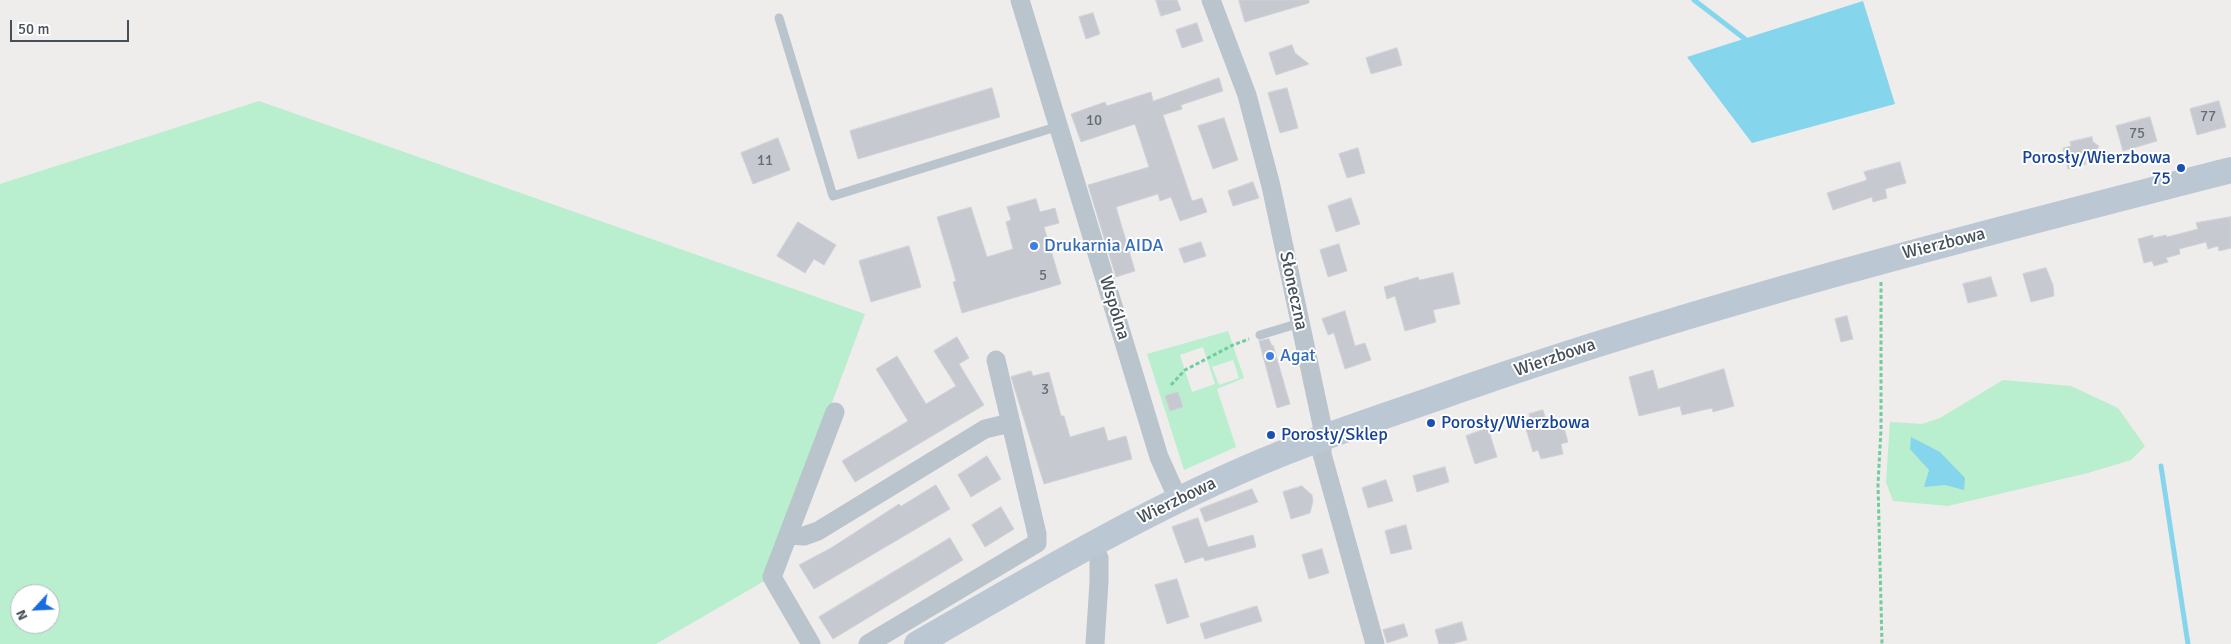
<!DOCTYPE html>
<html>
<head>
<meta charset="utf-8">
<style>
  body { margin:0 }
  #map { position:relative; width:2231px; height:644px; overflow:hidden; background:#efecec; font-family:Signika,sans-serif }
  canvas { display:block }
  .north { position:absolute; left:10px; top:584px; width:50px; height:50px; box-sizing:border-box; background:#fff; border:1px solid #b5b9bd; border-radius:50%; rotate:245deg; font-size:14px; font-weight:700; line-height:20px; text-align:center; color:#45505a }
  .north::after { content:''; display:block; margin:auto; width:18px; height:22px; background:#176cdf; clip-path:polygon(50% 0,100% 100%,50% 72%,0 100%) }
  .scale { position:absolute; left:10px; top:20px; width:119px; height:22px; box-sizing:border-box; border:2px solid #45505a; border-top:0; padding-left:6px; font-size:15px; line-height:18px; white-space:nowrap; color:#45505a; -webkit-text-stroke:4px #fff; paint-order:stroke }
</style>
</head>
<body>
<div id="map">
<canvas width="2231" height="644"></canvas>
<div class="north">N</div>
<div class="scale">50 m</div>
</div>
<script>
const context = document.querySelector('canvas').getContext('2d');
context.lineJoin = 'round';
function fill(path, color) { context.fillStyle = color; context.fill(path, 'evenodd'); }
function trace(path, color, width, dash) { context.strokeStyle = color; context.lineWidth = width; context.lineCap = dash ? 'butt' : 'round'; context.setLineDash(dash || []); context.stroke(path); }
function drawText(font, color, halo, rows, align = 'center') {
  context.font = font + ' Signika,sans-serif'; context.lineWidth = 4; context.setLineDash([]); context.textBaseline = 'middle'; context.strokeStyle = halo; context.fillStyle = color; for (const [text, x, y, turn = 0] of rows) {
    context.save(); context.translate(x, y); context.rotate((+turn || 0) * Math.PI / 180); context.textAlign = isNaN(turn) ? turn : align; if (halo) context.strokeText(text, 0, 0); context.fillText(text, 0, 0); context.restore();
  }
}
const green = new Path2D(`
  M259,101L865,314L766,580L656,644H0V184ZM20,594H50V624H20Z
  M1228,331L1244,378L1217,389L1236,447L1184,470L1147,354ZM1203,347L1215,384L1192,392L1180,355ZM1233,360L1239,378L1219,385L1212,367Z
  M2003,380L2071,386L2118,408L2145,446L2131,460L2088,473L1948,506L1893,501L1886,482L1890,422L1922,424L1940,418Z`);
const water = new Path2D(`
  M1863,1L1895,104L1752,143L1687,57Z
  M1911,437L1940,452L1965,478L1964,490L1945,485L1924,487L1929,470L1910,449Z`);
const stream = new Path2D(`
  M1694,0L1745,39
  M2161,466L2188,644`);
const building = new Path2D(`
  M1156,0H1177L1181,10L1161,16Z
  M1239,0H1309V3L1245,22Z
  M1093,13L1100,34L1086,39L1079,17Z
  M1197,23L1203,41L1182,48L1176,30Z
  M1292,45L1295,53L1309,64L1276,75L1269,53Z
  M1397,48L1402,65L1371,74L1366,58Z
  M1219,78L1223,91L1181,105L1182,109L1163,115L1192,201L1202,198L1207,212L1180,221L1171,197L1160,201L1158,194L1116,207L1135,271L1116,277L1088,185L1149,167L1135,124L1081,142L1071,114L1105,102L1107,106L1151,92L1153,101Z
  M992,88L1000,117L858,159L850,131Z
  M1287,88L1298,128L1280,133L1268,93Z
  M2219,101L2226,127L2197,135L2190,109Z
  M2150,117L2157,141L2123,151L2116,126Z
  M1224,118L1238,160L1213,169L1198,126Z
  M2092,137L2093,142L2099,146L2095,152L2097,157L2085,160L2086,164L2068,169L2063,148L2071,146L2070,142Z
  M778,138L790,170L753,184L741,153Z
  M1358,148L1365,173L1347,178L1339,154Z
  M1900,162L1906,183L1885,189L1887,198L1873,202L1872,197L1833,210L1827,193L1867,180L1864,172Z
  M1253,182L1259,198L1233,206L1228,191Z
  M1351,198L1360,224L1336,232L1328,206Z
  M1036,199L1040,212L1055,208L1059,223L1044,227L1061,284L962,313L953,282L956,281L937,217L971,207L987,257L1013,249L1006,222L1011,220L1007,207Z
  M2231,217V248L2219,251L2218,246L2208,249L2206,242L2179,249L2180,254L2166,258L2168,262L2154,266L2152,261L2144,263L2138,239L2153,235V238L2166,235L2167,237L2198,229L2196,223Z
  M798,222L836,245L824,265L814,259L805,273L777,256Z
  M1201,242L1206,256L1184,263L1179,249Z
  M1339,244L1347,271L1328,277L1320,250Z
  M909,246L921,287L871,302L859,261Z
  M2046,268L2053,285L2054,296L2031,302L2023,274Z
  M1453,273L1460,304L1433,310L1436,322L1405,331L1395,296L1387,299L1384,287L1418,277L1419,280Z
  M1991,277L1997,296L1968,303L1963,284Z
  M1345,311L1355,346L1365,343L1371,360L1345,369L1334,333L1328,335L1322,319Z
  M1847,316L1853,339L1841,342L1835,319Z
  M957,337L969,358L959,364L984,405L855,482L842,461L908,421L876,369L897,356L926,404L956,386L934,351Z
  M1269,339L1272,346L1273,345L1290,404L1277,408L1259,341Z
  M1724,369L1734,406L1713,412L1712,408L1682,415L1680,406L1639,416L1629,377L1653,370L1658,389Z
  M1031,371L1033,376L1049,372L1061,416H1064L1070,437L1104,427L1108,441L1126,436L1132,459L1044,484L1011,377Z
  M1178,392L1183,407L1170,411L1165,396Z
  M1543,410L1547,424L1562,420L1568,442L1561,444L1563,454L1541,459L1538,450L1533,452L1526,429L1532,427L1529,414Z
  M1488,428L1497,457L1475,464L1466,436Z
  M987,456L1001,479L971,497L958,475Z
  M1445,467L1449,482L1417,492L1413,476Z
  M1386,480L1393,501L1368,508L1362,488Z
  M936,485L950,509L814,589L799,565L831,548L899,504L901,506Z
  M1302,486L1312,495L1313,501L1310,513L1291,519L1283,492Z
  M1252,489L1258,502L1205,522L1200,509Z
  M1001,507L1014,529L985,547L972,525Z
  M1198,518L1208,547L1253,535L1256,547L1205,561L1203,557L1185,563L1172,527Z
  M1406,525L1412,549L1391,554L1385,531Z
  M950,538L963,560L833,639L819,617Z
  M1322,549L1329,573L1309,579L1302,555Z
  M1177,579L1189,617L1167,624L1155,585Z
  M1257,606L1262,621L1205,639L1200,624Z
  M1462,622L1467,640L1451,644H1439L1435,630Z
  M1404,624L1408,636L1387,643L1383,630Z`);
const path = new Path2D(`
  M1881,282V429L1878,484L1882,644
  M1171,385L1185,370L1233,345L1249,339`);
const lane = new Path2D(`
  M779,18L833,196L1059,126
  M1260,335L1300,323`);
const street = new Path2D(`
  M1020,0L1159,457L1178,499
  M1211,0L1247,95L1271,186L1322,425V454L1375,644
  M789,535L804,536L818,531L985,429L1010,423
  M1092,544L1099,558V582L1095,644
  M811,644L772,577L835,412
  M868,644L1037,543V534L996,360`);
const secondary = new Path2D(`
  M917,644C1025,582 1132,518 1247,468C1318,437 1392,414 1465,388C1717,301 1973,236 2231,170`);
const markers = [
  [2181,168,5,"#1a4fb4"],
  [1034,246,5,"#3f7fe0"],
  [1270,356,5,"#3f7fe0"],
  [1431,423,5,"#1a4fb4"],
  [1271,435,5,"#1a4fb4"]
];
const numberNames = [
  ["77",2208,117],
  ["10",1094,121],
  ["75",2137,134],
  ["11",765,161],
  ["5",1043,276],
  ["3",1045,390]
];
const transitNames = [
  ["Porosły/Wierzbowa",2171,158,"right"],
  ["75",2171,179,"right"],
  ["Porosły/Wierzbowa",1441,423],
  ["Porosły/Sklep",1281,435]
];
const streetNames = [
  ["Wierzbowa",1944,244,-14],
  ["Słoneczna",1293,291,78],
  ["Wspólna",1114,308,73],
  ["Wierzbowa",1555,358,-19],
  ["Wierzbowa",1177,501,-26]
];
const shopNames = [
  ["Drukarnia AIDA",1044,246],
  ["Agat",1280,356]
];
fill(green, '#b9eece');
fill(water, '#85d5ec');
trace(stream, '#85d5ec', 5);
fill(building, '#c6c9cf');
trace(building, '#d0d2d8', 1);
trace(path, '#71cca0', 3, [4, 2.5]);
trace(lane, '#bac4cc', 9);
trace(street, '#bac4cc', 19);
trace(secondary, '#bcc7d4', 26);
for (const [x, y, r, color] of markers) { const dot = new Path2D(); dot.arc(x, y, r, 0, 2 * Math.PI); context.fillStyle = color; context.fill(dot); trace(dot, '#fff', 2); }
drawText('15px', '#656e77', null, numberNames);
drawText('18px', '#164399', '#fff', transitNames, 'left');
drawText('18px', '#45505a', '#fff', streetNames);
drawText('18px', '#366cbe', '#fff', shopNames, 'left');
</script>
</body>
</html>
